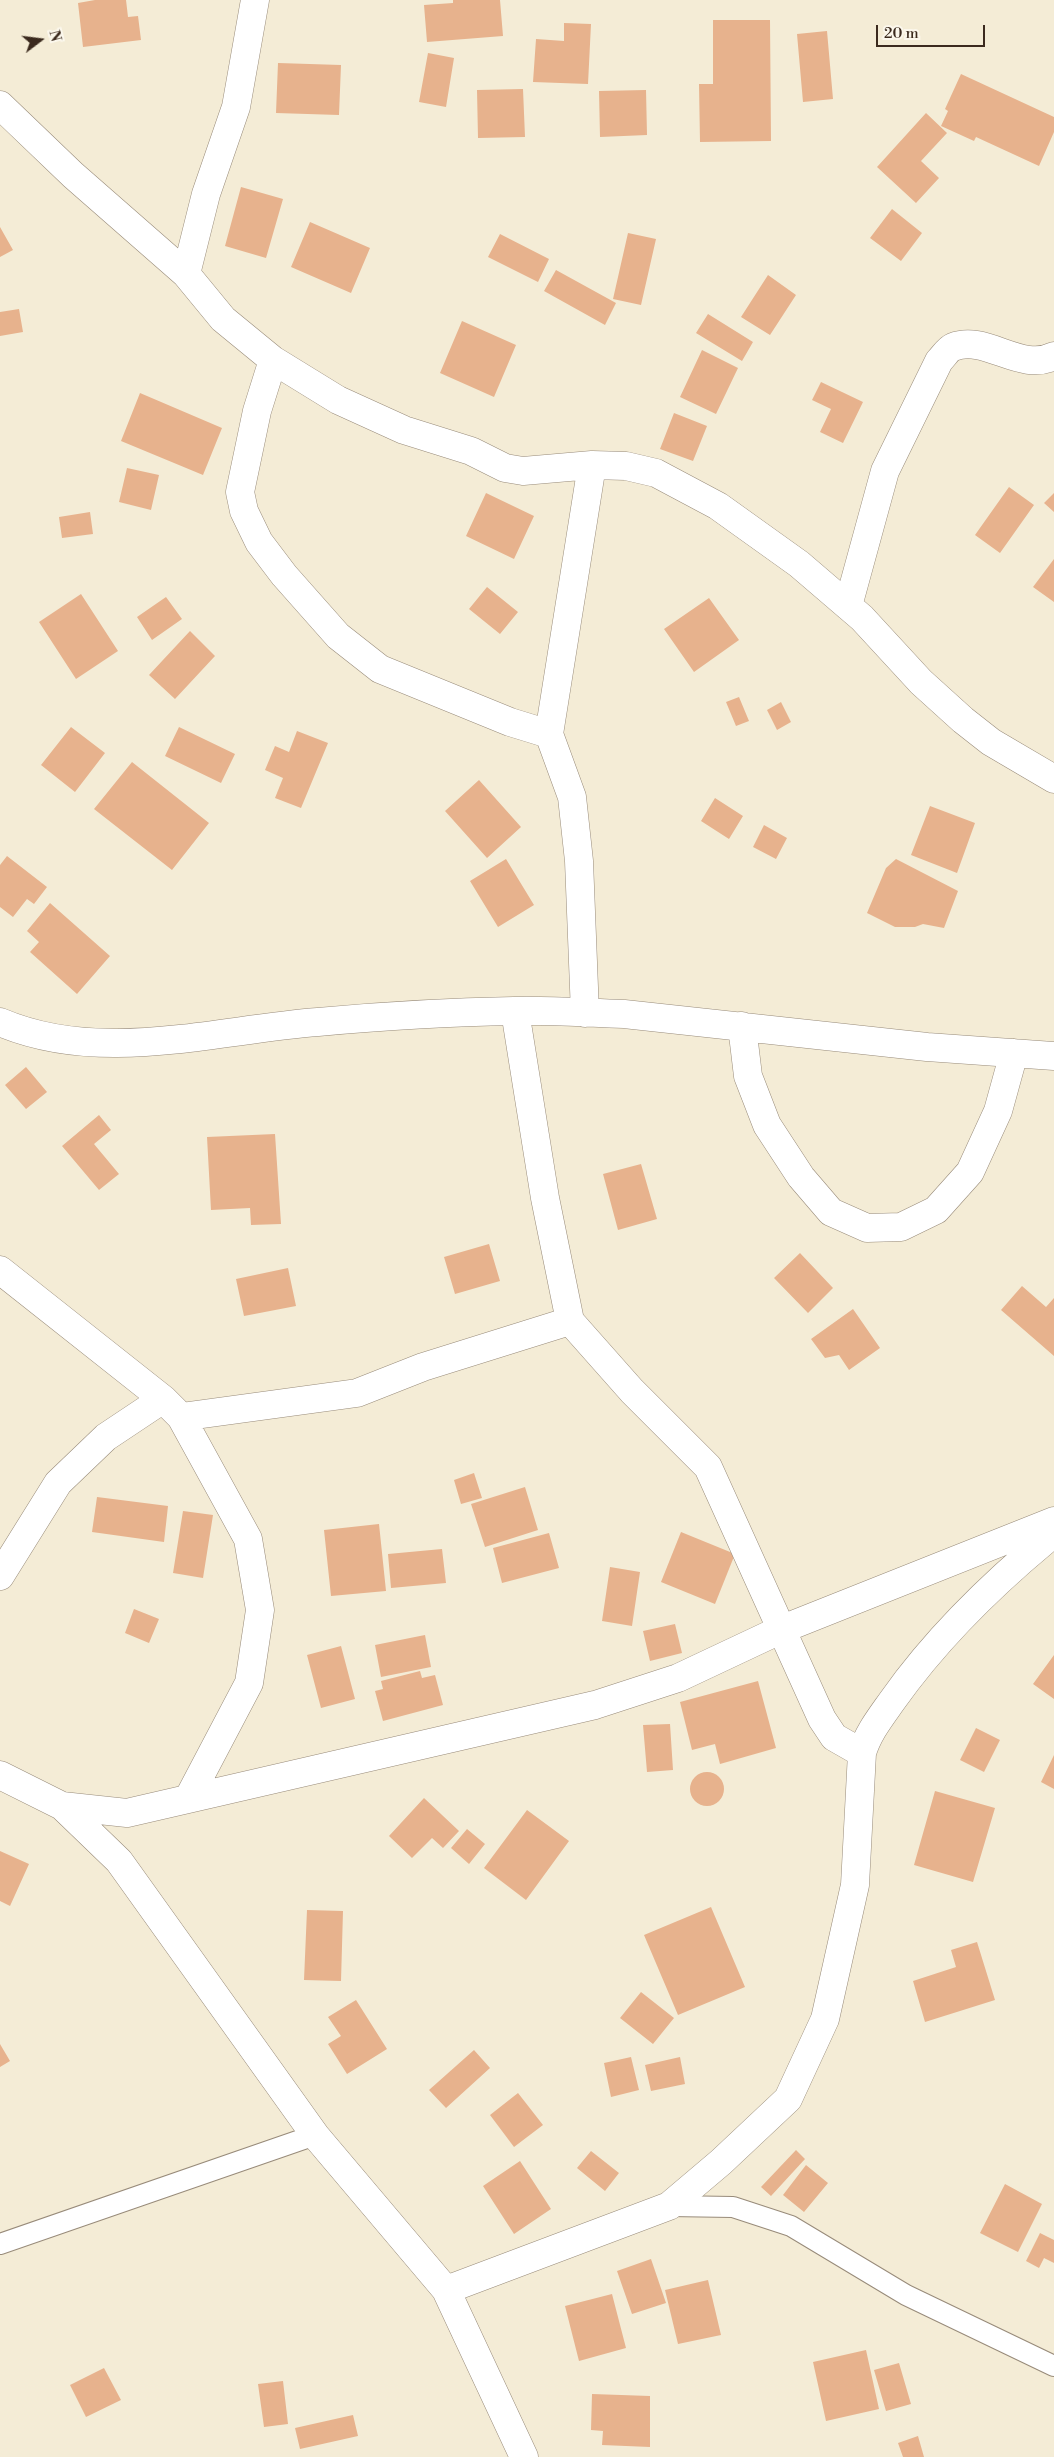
<!DOCTYPE html>
<html>
<head>
<meta charset="utf-8">
<style>
  body { margin:0 }
  #map { position:relative; width:1054px; height:2457px; overflow:hidden; background:#f4ecd6; font-family:"Libre Bodoni",serif }
  canvas { display:block }
  .north { position:absolute; left:15px; top:15px; width:50px; height:50px; -webkit-text-stroke:4px #fbf7ec; paint-order:stroke; rotate:75deg; font-size:14px; font-weight:700; line-height:20px; text-align:center; color:#3b2a1e }
  .north::after { content:''; display:block; margin:auto; width:18px; height:22px; background:#3b2a1e; clip-path:polygon(50% 0,100% 100%,50% 72%,0 100%) }
  .scale { position:absolute; left:876px; top:25px; width:109px; height:22px; box-sizing:border-box; border:2px solid #3b2a1e; border-top:0; padding-left:6px; font-size:15px; line-height:18px; white-space:nowrap; color:#3b2a1e; -webkit-text-stroke:4px #fbf7ec; paint-order:stroke }
</style>
</head>
<body>
<div id="map">
<canvas width="1054" height="2457"></canvas>
<div class="north">N</div>
<div class="scale">20 m</div>
</div>
<script>
const context = document.querySelector('canvas').getContext('2d');
context.lineJoin = 'round';
function fill(path, color) { context.fillStyle = color; context.fill(path, 'evenodd'); }
function trace(path, color, width, dash) { context.strokeStyle = color; context.lineWidth = width; context.lineCap = dash ? 'butt' : 'round'; context.setLineDash(dash || []); context.stroke(path); }
const building = new Path2D(`
  M95,0H126L128,17L138,16L141,40L83,47L78,3Z
  M453,0H500L503,36L427,42L424,5L453,3Z
  M713,20H770L771,141L700,142L699,84H713Z
  M564,23L591,24L588,84L533,82L536,39L564,41Z
  M827,31L833,99L803,102L797,34Z
  M428,53L454,58L446,107L419,102Z
  M278,63L341,65L339,115L276,113Z
  M961,74L1054,117V132L1039,166L976,137L974,141L941,126L948,111L945,109Z
  M523,89L525,137L478,138L477,90Z
  M646,90L647,135L600,137L599,91Z
  M926,113L947,133L921,161L939,178L916,203L877,167Z
  M241,187L283,199L266,258L225,246Z
  M892,209L922,233L901,261L870,238Z
  M310,222L370,248L351,293L291,267Z
  M0,227L13,250L0,257Z
  M628,233L656,239L641,305L613,299Z
  M500,234L549,259L538,282L488,257Z
  M556,270L616,303L605,325L544,291Z
  M768,275L796,295L770,335L741,317Z
  M19,309L23,332L0,336V312Z
  M708,314L753,342L742,361L696,333Z
  M462,321L516,345L494,397L440,373Z
  M702,350L738,368L716,414L680,397Z
  M821,382L863,402L843,443L820,432L831,409L812,400Z
  M140,393L222,428L203,475L121,441Z
  M674,413L707,426L693,461L660,449Z
  M127,468L159,475L151,510L119,502Z
  M1009,487L1034,505L1000,553L975,535Z
  M486,493L534,516L514,559L466,536Z
  M1054,493V512L1044,503Z
  M90,512L93,534L62,538L59,517Z
  M1054,559V602L1033,587Z
  M487,587L518,612L500,634L469,609Z
  M81,594L118,651L76,679L39,622Z
  M166,597L182,619L152,640L137,617Z
  M709,598L739,640L694,672L664,629Z
  M190,631L215,656L175,699L149,675Z
  M739,697L749,721L736,726L726,702Z
  M781,702L791,722L777,730L767,710Z
  M71,727L105,753L75,792L41,765Z
  M179,727L235,754L221,783L165,756Z
  M297,731L328,743L301,808L275,798L283,778L265,770L275,746L289,752Z
  M132,762L209,823L172,870L94,809Z
  M479,780L521,827L487,858L445,811Z
  M715,798L743,816L729,839L701,821Z
  M930,806L975,823L957,873L911,855Z
  M764,825L787,838L776,859L753,847Z
  M7,856L47,887L34,904L27,899L13,917L0,907V865Z
  M506,859L534,905L498,927L470,881Z
  M896,859L958,891L944,928L923,924L915,927H895L867,913L886,868Z
  M50,903L110,956L77,994L30,952L39,942L27,931Z
  M26,1067L47,1092L26,1109L5,1085Z
  M99,1115L111,1130L94,1144L119,1174L99,1190L62,1146Z
  M275,1134L281,1224L251,1225L250,1208L211,1210L207,1137Z
  M641,1164L657,1219L618,1230L603,1174Z
  M489,1244L500,1281L455,1294L444,1257Z
  M800,1253L833,1288L808,1313L774,1278Z
  M288,1268L296,1306L244,1316L236,1279Z
  M1022,1286L1046,1307L1054,1298V1356L1001,1310Z
  M853,1309L880,1348L849,1370L839,1355L825,1358L811,1339Z
  M474,1473L482,1498L461,1504L454,1480Z
  M525,1487L538,1530L485,1547L471,1504Z
  M97,1497L168,1506L164,1542L92,1532Z
  M183,1511L213,1515L203,1578L173,1573Z
  M379,1524L386,1591L331,1596L324,1530Z
  M681,1532L735,1554L715,1604L661,1582Z
  M549,1533L559,1568L502,1583L493,1548Z
  M442,1549L446,1583L391,1588L388,1554Z
  M610,1567L640,1572L632,1626L602,1621Z
  M134,1609L159,1619L149,1643L125,1633Z
  M675,1624L682,1653L650,1661L643,1631Z
  M425,1635L431,1667L381,1677L375,1645Z
  M341,1646L355,1699L321,1708L307,1655Z
  M1054,1655V1699L1033,1684Z
  M420,1671L422,1678L435,1675L443,1705L383,1721L375,1691L383,1689L381,1681Z
  M758,1681L776,1748L720,1764L715,1744L692,1750L680,1702Z
  M670,1724L673,1770L647,1772L643,1725Z
  M976,1728L1000,1740L984,1772L960,1760Z
  M1054,1755V1789L1041,1782Z
  M690 1789a17 17 0 1 1 34 0a17 17 0 1 1-34 0Z
  M935,1791L995,1808L973,1882L914,1865Z
  M424,1798L459,1831L443,1848L432,1838L412,1858L389,1836Z
  M527,1810L569,1841L526,1900L484,1868Z
  M467,1829L485,1844L469,1864L451,1848Z
  M0,1851L29,1864L10,1906L0,1901Z
  M711,1907L745,1987L678,2015L644,1935Z
  M307,1910L343,1911L341,1981L304,1980Z
  M977,1942L995,2000L925,2022L913,1981L956,1967L951,1950Z
  M641,1992L674,2018L653,2044L620,2018Z
  M356,2000L387,2049L347,2074L328,2044L341,2036L328,2017Z
  M0,2044L10,2061L0,2067Z
  M474,2050L490,2068L446,2108L429,2090Z
  M631,2057L639,2090L611,2097L604,2063Z
  M680,2057L685,2084L651,2091L645,2065Z
  M518,2093L543,2125L514,2147L490,2115Z
  M796,2150L805,2159L771,2196L761,2187Z
  M591,2151L619,2173L605,2191L577,2168Z
  M520,2161L551,2209L514,2234L483,2186Z
  M806,2165L828,2183L804,2212L783,2195Z
  M1005,2184L1042,2204L1018,2252L980,2233Z
  M1040,2233L1054,2240V2263L1044,2258L1039,2268L1026,2261Z
  M651,2259L666,2303L632,2314L617,2271Z
  M708,2280L721,2335L678,2344L665,2290Z
  M612,2294L626,2348L579,2361L565,2306Z
  M866,2350L879,2409L826,2421L813,2362Z
  M899,2363L911,2404L886,2411L874,2370Z
  M104,2368L121,2400L86,2417L70,2385Z
  M283,2381L288,2424L264,2427L258,2384Z
  M592,2394L650,2396V2447L602,2445L603,2431L591,2430Z
  M353,2415L358,2436L300,2449L295,2428Z
  M918,2436L924,2457H903L898,2443Z`);
const lane = new Path2D(`
  M669,2206L733,2207L791,2226L906,2295L1054,2366
  M0,2244L315,2135`);
const street = new Path2D(`
  M0,105L73,175L186,274L223,319L273,360L338,400L404,430L471,451L505,468L523,471L592,465L626,466L656,473L718,506L799,564L862,618L921,682L963,720L991,742L1054,779
  M186,274L206,194L236,107L255,0
  M273,360L257,411L240,492L244,511L259,542L284,575L338,636L380,669L510,722L549,734
  M848,606L885,471L939,361C943,357 948,349 953,347C986,334 1021,373 1054,356
  M585,1013L579,861L572,797L549,734L592,465
  M0,1022C101,1065 214,1030 318,1022C383,1016 449,1012 514,1011C551,1010 588,1013 624,1014L927,1047L1054,1056
  M742,1026L748,1076L767,1125L801,1177L831,1212L867,1228L901,1227L936,1210L970,1172L998,1111L1014,1053
  M0,1270L163,1399L181,1417L248,1539L260,1610L249,1683L189,1797
  M570,1321L632,1391L708,1467L822,1719L834,1737L862,1753
  M181,1417L357,1393L423,1367L570,1321L545,1198L515,1011
  M0,1576L58,1483L106,1437L163,1399
  M0,1775L62,1806L127,1813L595,1705L678,1678L780,1630L1054,1521
  M62,1806L119,1861L315,2135L446,2290L524,2457
  M446,2290L669,2206L721,2162L788,2099L825,2019L855,1885L862,1753C868,1733 880,1718 892,1701C937,1637 994,1582 1054,1533`);
fill(building, '#e7b28d');
trace(lane, '#988b7a', 22);
trace(street, '#988b7a', 29);
trace(lane, '#fff', 20);
trace(street, '#fff', 28);
</script>
</body>
</html>
